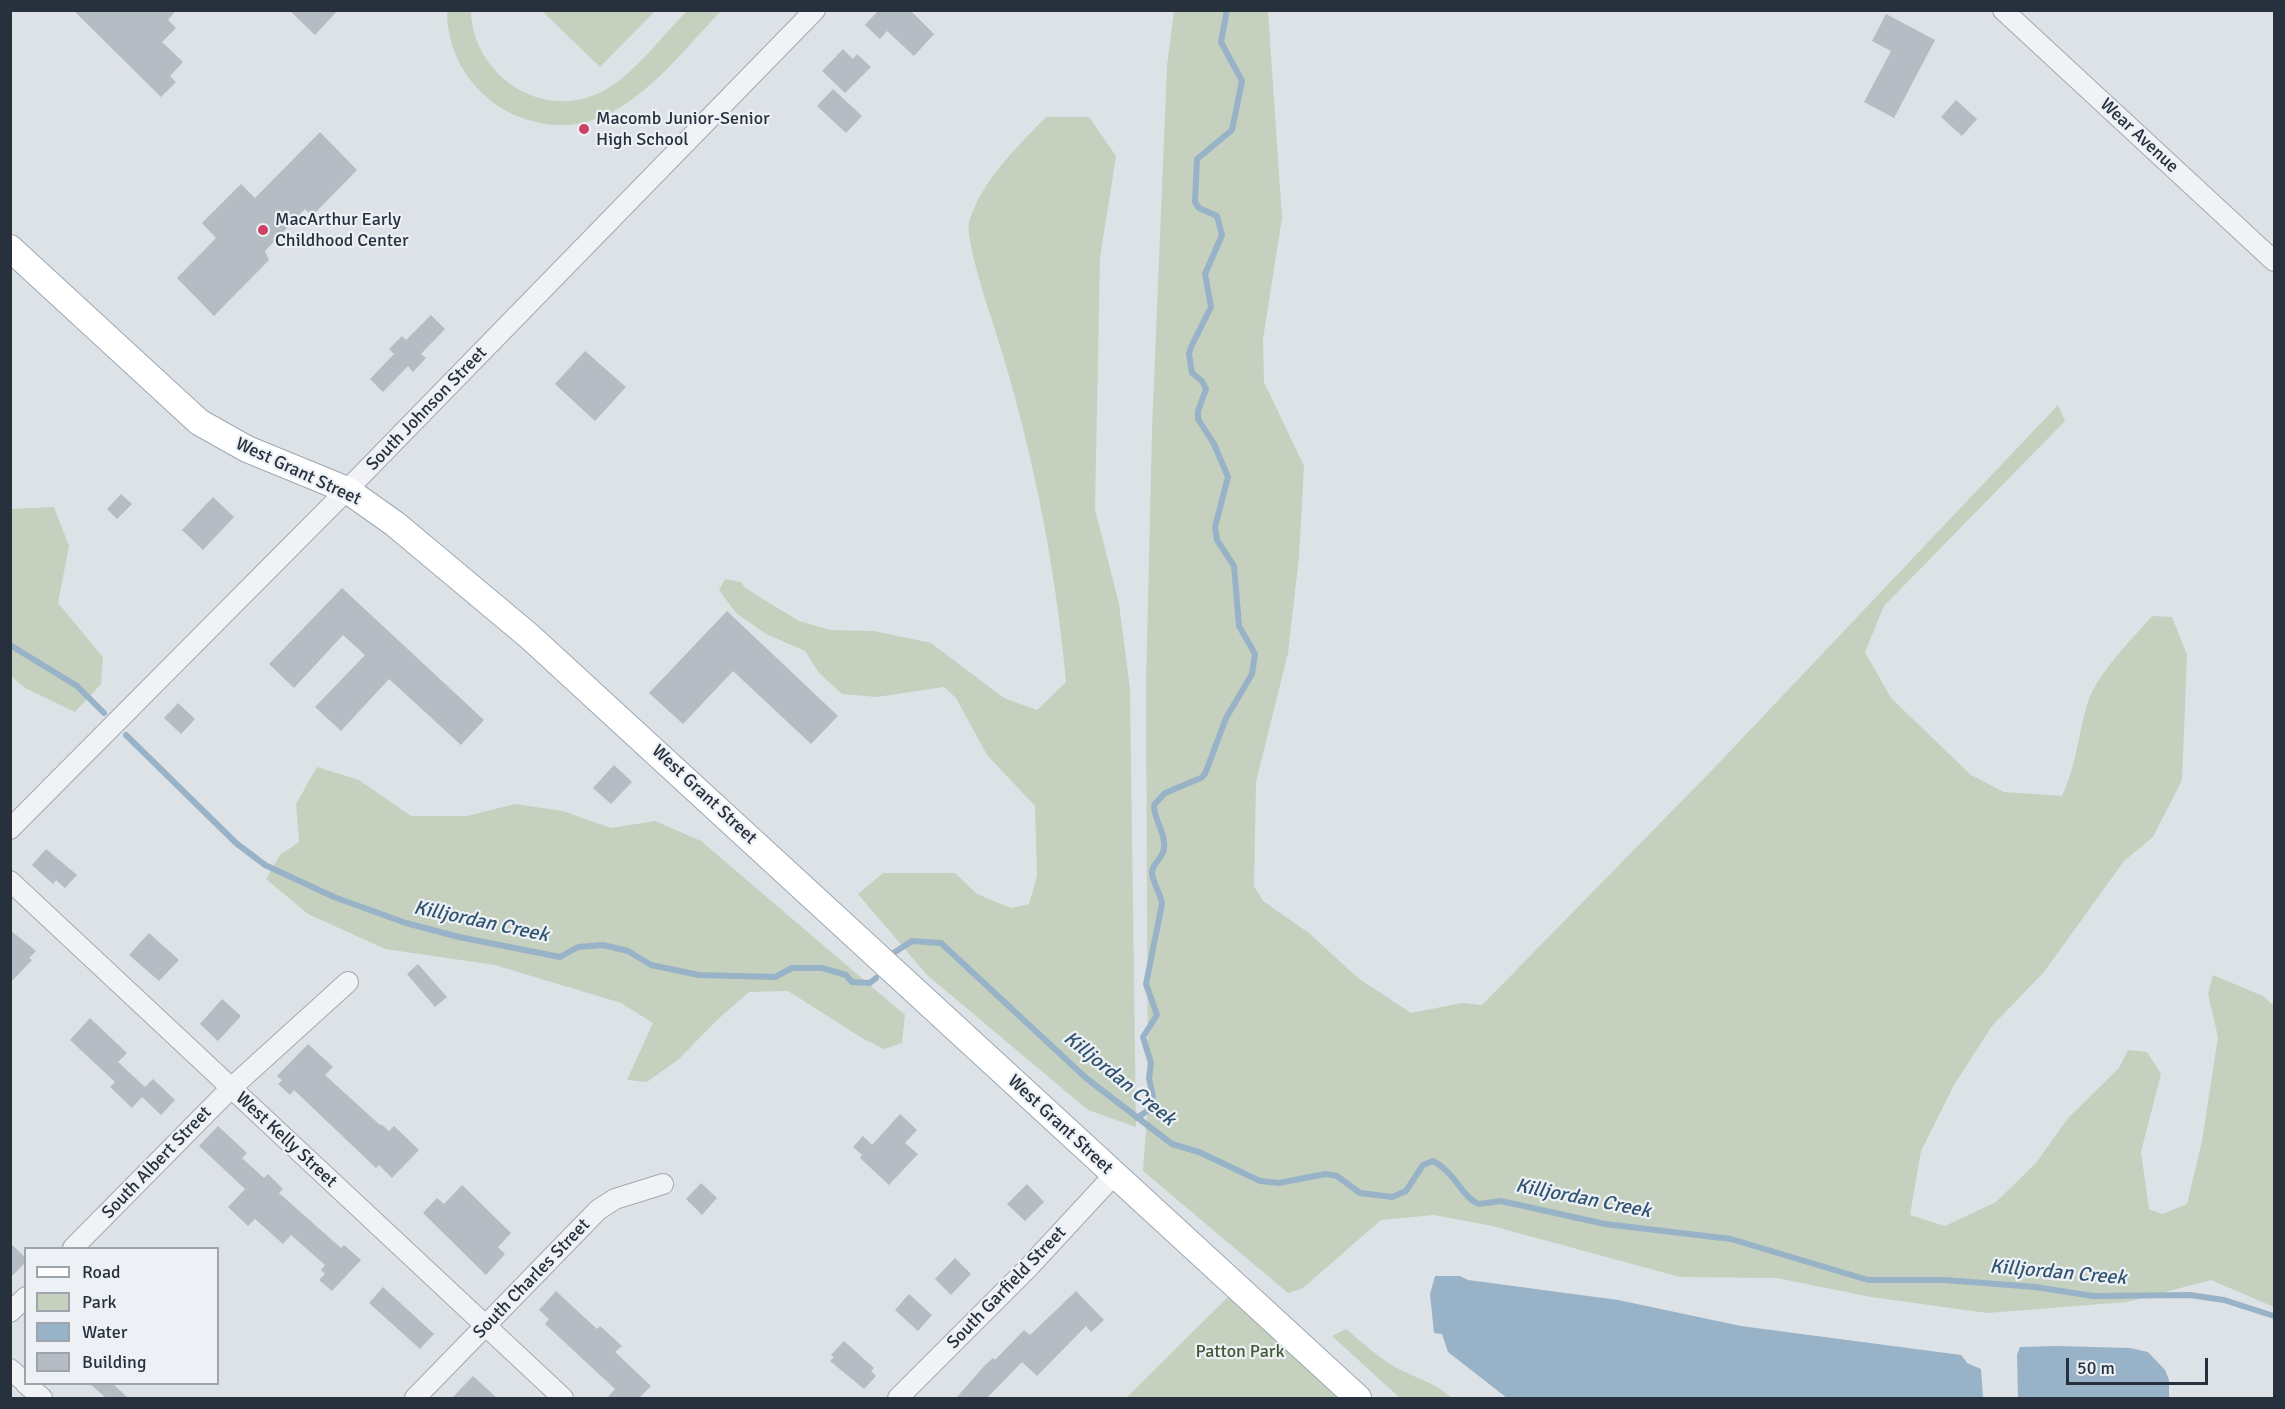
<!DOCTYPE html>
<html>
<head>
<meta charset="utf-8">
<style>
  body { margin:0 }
  #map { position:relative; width:2285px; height:1409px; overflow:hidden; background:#dde2e7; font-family:Signika,sans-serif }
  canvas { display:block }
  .frame { position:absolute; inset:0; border:12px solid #27313e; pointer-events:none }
  .legend { position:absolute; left:24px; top:1247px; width:195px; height:138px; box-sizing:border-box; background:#edf1f5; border:2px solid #9ea4ac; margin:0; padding:8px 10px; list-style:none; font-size:18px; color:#27313e }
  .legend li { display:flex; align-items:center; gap:12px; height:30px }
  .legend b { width:30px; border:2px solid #9ea4ac }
  .scale { position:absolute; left:2066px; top:1358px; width:142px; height:27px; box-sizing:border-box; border:3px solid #27313e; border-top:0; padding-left:8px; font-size:18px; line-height:21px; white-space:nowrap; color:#27313e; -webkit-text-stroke:4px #edf1f5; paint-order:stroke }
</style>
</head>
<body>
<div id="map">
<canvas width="2285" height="1409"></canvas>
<div class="frame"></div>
<ul class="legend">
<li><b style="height:8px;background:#fff"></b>Road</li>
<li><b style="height:16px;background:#c5d1be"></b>Park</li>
<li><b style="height:16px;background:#98b3c7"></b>Water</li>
<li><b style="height:16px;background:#b5bcc4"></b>Building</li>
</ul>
<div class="scale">50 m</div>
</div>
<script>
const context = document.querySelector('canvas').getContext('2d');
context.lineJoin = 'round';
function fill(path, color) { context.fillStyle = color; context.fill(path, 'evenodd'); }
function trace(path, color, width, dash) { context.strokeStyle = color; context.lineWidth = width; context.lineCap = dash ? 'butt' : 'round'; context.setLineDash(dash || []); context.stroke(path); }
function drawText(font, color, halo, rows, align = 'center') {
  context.font = font + ' Signika,sans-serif'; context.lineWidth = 4.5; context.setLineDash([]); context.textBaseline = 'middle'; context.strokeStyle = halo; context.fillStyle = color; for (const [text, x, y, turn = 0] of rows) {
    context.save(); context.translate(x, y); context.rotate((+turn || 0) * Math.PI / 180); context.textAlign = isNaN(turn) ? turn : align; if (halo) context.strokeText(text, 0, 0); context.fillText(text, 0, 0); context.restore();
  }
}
const green = new Path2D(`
  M447,11H471C473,76 544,124 605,90C636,72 662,36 687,11H721C674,59 622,136 545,124C526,120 507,114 491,101C463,78 447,47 447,11Z
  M542,11H655L600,67Z
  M1174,11H1268L1282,218L1263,339L1264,382L1304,466L1299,557L1288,653L1256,782L1254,886L1263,901L1309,933L1358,978L1411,1013L1462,1003L1482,1005L1716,766L2058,405L2065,421L1884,606L1865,652L1891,698L1971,775L2004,792L2062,796C2077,764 2078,734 2088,702C2097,674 2133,638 2152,616L2172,617L2187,655L2182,780L2153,837L2124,861L2044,972L1992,1026L1954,1085L1921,1151L1910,1215L1945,1226L1996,1202L2036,1163L2068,1118L2119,1068L2128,1050L2147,1052L2161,1074L2141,1152L2149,1209L2162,1214L2187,1204L2202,1141L2218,1037L2208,994L2213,975L2263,996L2274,1006V1307L2211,1280L2127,1302L1987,1313L1871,1297L1777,1278L1680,1277L1492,1226L1434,1215L1381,1220L1303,1288L1288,1293L1143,1171L1148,1101L1146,685L1152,431L1167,66Z
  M1046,117H1089L1116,156L1100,258L1095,509L1119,604L1130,688L1136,1127L1088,1110L927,975L858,894L883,873H955L977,894L1011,908L1029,904L1037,876L1035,806L987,755L956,698L944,687L877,697L842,694L819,673L805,651L766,634L736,613L719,590L725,579L741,582L745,588L799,621L830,630L874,631L931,643L1004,698L1037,710L1066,682C1055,558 1029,433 990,314C985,299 965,235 969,222C982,180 1016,148 1046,117Z
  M54,507L69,546L58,603L103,657L101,684L75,712L25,688L11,676V509Z
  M317,767L359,780L411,816H467L515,804L563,811L611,828L655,821L701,841L905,1015L902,1043L884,1049L862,1038L788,991L749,992L716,1021L679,1059L647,1082L627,1080L653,1023L621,1003L495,965L385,949L308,914L266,879L280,855L299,842L296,804Z
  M1238,1287L1358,1398H1126Z
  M1346,1329C1364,1344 1382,1361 1403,1371C1423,1381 1435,1383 1452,1398H1400L1332,1336Z`);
const water = new Path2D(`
  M1435,1276H1460L1468,1280L1618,1300L1741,1326L1961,1355L1967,1363L1981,1369L1983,1398H1507L1448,1352L1442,1334L1434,1333L1430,1294Z
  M2057,1346L2130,1348L2148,1352L2165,1370L2169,1380V1398H2018L2017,1355L2020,1347Z`);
const stream = new Path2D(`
  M10,645L77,686L104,713
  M126,735L236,843L265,865L334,897L406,923L459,937L560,957L578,947L603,945L628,951L651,965L699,975L775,977L792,968H822L846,975L852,982L870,983L876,978
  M895,952L912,941L941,943L1086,1078L1172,1144L1199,1152L1260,1181L1279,1183L1325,1174L1337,1176L1360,1193L1392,1197L1406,1191L1423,1165L1433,1161C1455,1172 1463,1199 1479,1204L1501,1201L1605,1224L1731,1239L1868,1280H1945L2035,1287L2093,1296L2190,1295L2224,1300L2274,1316
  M1137,1118L1150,1109L1153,1097L1149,1078L1151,1063L1143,1037L1157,1015L1146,984L1162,904C1161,893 1152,882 1152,872C1153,861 1166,858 1164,842C1163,829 1154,819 1154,805L1165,793L1201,778L1205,774L1226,718L1252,674L1255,654L1239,626L1234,566L1217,540L1215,527L1228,477L1214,444L1198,419V411L1206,389L1202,381L1192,373L1189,354L1191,347L1211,307L1205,274L1222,235L1217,216L1199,208L1195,202L1197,159L1232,130L1242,81L1221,42L1227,10`);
const building = new Path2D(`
  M73,10H176L168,20L176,28L162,42L183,62L170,76L176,82L161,97Z
  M289,10H338L315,35Z
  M879,10H910L934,34L914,56L887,31L880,39L865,25Z
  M1886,14L1935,40L1894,118L1864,102L1891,51L1872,41Z
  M843,49L853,59L857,54L871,67L845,93L822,71Z
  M833,89L862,116L846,133L817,106Z
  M1956,100L1977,119L1962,136L1941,117Z
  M320,132L357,170L312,216L305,209L265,251L269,260L214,316L177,278L216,238L202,223L241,184L255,198Z
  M431,315L445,329L421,354L426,358L413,372L408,366L383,392L370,379L394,354L389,349L402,336L406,340Z
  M585,351L626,387L595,421L555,384Z
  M121,494L132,504L117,519L107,509Z
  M213,497L234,517L203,550L182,530Z
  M342,588L484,720L461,745L389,679L341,731L315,707L365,655L343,635L294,688L269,664Z
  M727,611L838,716L811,744L733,671L683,724L649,693Z
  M178,703L195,719L181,734L164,718Z
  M614,765L632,782L611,804L593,788Z
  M46,849L77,875L65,888L56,880L53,884L32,865Z
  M10,930L36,951L29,958L32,960L10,983Z
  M149,933L179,960L159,981L129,955Z
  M418,964L447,997L435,1007L407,974Z
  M222,999L241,1016L218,1041L200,1024Z
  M90,1018L127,1053L118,1062L145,1087L153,1079L175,1100L161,1115L142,1097L132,1108L110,1087L115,1082L70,1040Z
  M308,1044L333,1067L325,1075L380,1125L381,1124L389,1131L394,1126L419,1150L392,1178L379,1165L376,1168L294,1090L290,1095L278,1084L282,1080L277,1076Z
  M900,1114L917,1130L905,1143L918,1154L889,1185L860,1158L862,1155L853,1147L863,1136L872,1145Z
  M218,1126L247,1153L242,1158L264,1178L268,1174L283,1189L279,1193L341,1248L344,1245L361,1260L332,1291L319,1280L325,1274L321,1270L325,1265L291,1235L283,1244L255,1219L248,1226L228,1207L245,1189L199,1146Z
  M701,1183L717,1198L702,1215L686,1199Z
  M1027,1184L1044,1202L1025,1221L1007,1204Z
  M462,1185L511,1233L498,1247L505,1254L486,1275L423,1213L437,1198L444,1204Z
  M10,1243L26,1258V1262L10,1278Z
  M955,1258L971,1274L951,1295L935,1279Z
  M383,1287L434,1334L420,1349L369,1303Z
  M556,1291L597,1329L600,1326L622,1346L615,1352L651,1386L639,1398H607L615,1389L545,1324L549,1319L539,1310Z
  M1076,1291L1104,1320L1091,1332L1086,1326L1037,1376L1022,1362L987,1398H956L986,1364L993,1358L995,1360L1024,1330L1030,1335Z
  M909,1294L932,1315L918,1331L895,1310Z
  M844,1341L874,1368L871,1371L876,1376L864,1389L830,1361L834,1357L831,1355Z
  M473,1376L497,1398H452Z
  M89,1383H112L128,1398H106Z`);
const minor = new Path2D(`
  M2003,10L2274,261
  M10,829L347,490L815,10
  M10,881L563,1398
  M73,1248L230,1089L348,982
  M10,1312L26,1297
  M10,1369L26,1383
  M26,1384L42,1398
  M415,1398L598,1210L615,1199L663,1184
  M898,1398L1028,1268L1114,1175`);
const major = new Path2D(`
  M10,248L199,422L247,449L347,490L395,524L529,636L1358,1398`);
const markers = [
  [584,129,6,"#cd4164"],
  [263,230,6,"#cd4164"]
];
const poiNames = [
  ["Macomb Junior-Senior",596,119],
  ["High School",596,140],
  ["MacArthur Early",275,220],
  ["Childhood Center",275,241]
];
const streetNames = [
  ["Wear Avenue",2139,136,43],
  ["South Johnson Street",427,409,-46],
  ["West Grant Street",298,472,25],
  ["West Grant Street",704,795,43],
  ["West Grant Street",1060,1125,43],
  ["West Kelly Street",286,1140,43],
  ["South Albert Street",157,1163,-46],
  ["South Charles Street",532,1279,-46],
  ["South Garfield Street",1007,1288,-46]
];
const parkNames = [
  ["Patton Park",1240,1352]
];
const waterNames = [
  ["Killjordan Creek",481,922,12],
  ["Killjordan Creek",1119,1079,39],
  ["Killjordan Creek",1583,1199,11],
  ["Killjordan Creek",2058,1273,5]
];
fill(green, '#c5d1be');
fill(water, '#98b3c7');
trace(stream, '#98b3c7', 6);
fill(building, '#b5bcc4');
trace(minor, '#a3a9b1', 22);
trace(major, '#9da8b3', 28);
trace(minor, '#f0f2f5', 20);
trace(major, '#fff', 26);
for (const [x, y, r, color] of markers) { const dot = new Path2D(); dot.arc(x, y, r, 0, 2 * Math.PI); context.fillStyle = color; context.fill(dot); trace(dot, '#edf1f5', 2); }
drawText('18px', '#27313e', '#edf1f5', poiNames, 'left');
drawText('18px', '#27313e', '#edf1f5', streetNames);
drawText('18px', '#3f5934', '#edf1f5', parkNames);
drawText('italic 20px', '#315471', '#edf1f5', waterNames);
</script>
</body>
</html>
